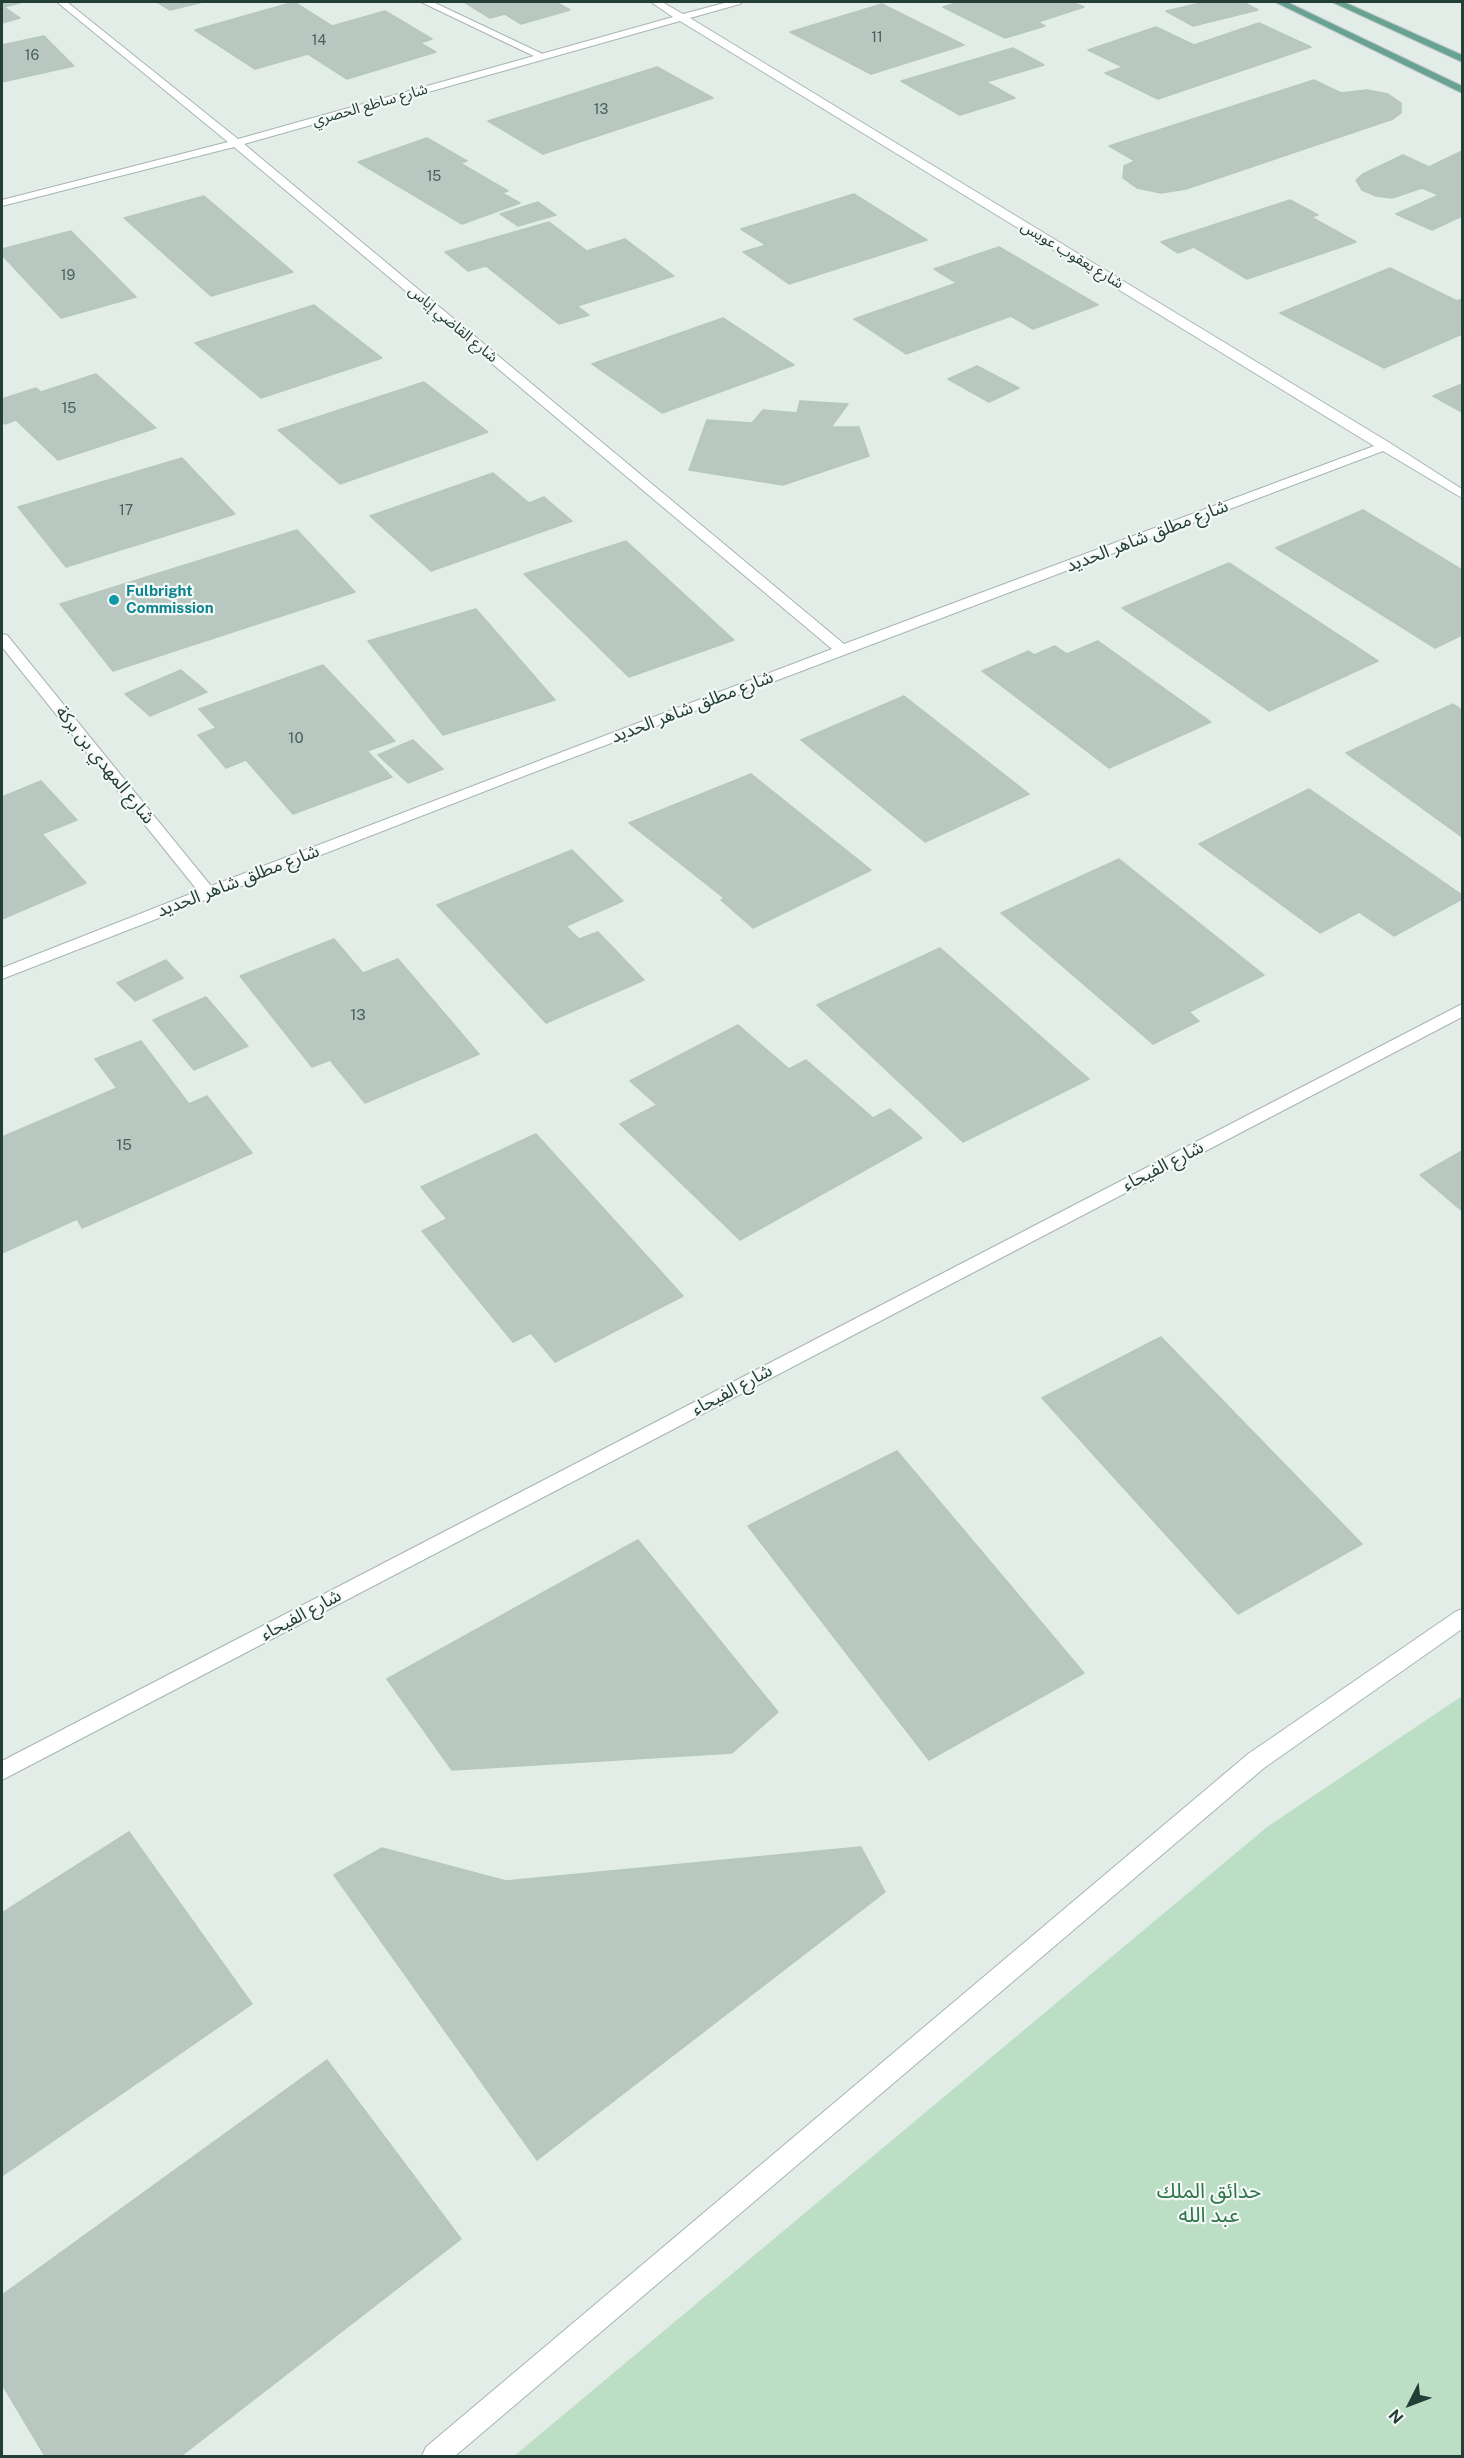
<!DOCTYPE html>
<html>
<head>
<meta charset="utf-8">
<style>
  body { margin:0 }
  #map { position:relative; width:1464px; height:2458px; overflow:hidden; background:#e3ede8; font-family:"Public Sans",sans-serif }
  canvas { display:block }
  .frame { position:absolute; inset:0; border:3px solid #233e37; pointer-events:none }
  .north { position:absolute; left:1380px; top:2374px; width:60px; height:60px; -webkit-text-stroke:4px #f4f9f6; paint-order:stroke; rotate:228deg; font-size:16px; font-weight:700; line-height:24px; text-align:center; color:#233e37 }
  .north::after { content:''; display:block; margin:auto; width:21px; height:27px; background:#233e37; clip-path:polygon(50% 0,100% 100%,50% 72%,0 100%) }
</style>
</head>
<body>
<div id="map">
<canvas width="1464" height="2458"></canvas>
<div class="frame"></div>
<div class="north">N</div>
</div>
<script>
const context = document.querySelector('canvas').getContext('2d');
context.lineJoin = 'round';
function fill(path, color) { context.fillStyle = color; context.fill(path, 'evenodd'); }
function trace(path, color, width, dash) { context.strokeStyle = color; context.lineWidth = width; context.lineCap = dash ? 'butt' : 'round'; context.setLineDash(dash || []); context.stroke(path); }
function drawText(font, color, halo, rows, align = 'center') {
  context.font = font + ' "Public Sans","Noto Sans Arabic",sans-serif'; context.lineWidth = 4.5; context.setLineDash([]); context.textBaseline = 'middle'; context.strokeStyle = halo; context.fillStyle = color; for (const [text, x, y, turn = 0] of rows) {
    context.save(); context.translate(x, y); context.rotate((+turn || 0) * Math.PI / 180); context.textAlign = isNaN(turn) ? turn : align; if (halo) context.strokeText(text, 0, 0); context.fillText(text, 0, 0); context.restore();
  }
}
const green = new Path2D(`
  M1462,1696V2456H514L1267,1827Z`);
const building = new Path2D(`
  M2,2L20,3L4,7L20,18L2,23Z
  M157,2H203L170,10Z
  M294,2L332,26L385,11L432,39L420,43L436,52L347,79L308,54L255,69L195,30Z
  M464,2H556L570,10L521,24L505,14L490,18Z
  M953,2H1072L1084,7L1038,22L1045,26L1005,38L943,7L956,3Z
  M1205,2H1243L1258,10L1193,26L1166,11Z
  M882,4L964,45L871,74L790,32Z
  M1259,23L1311,47L1158,99L1105,73L1123,67L1088,50L1156,27L1194,45Z
  M44,36L74,66L2,82V45Z
  M1013,48L1044,65L986,82L1015,98L960,115L901,81Z
  M657,67L713,98L543,154L488,121Z
  M1314,80L1341,93L1367,90L1388,94L1401,103V113L1393,119L1186,189L1161,193L1137,188L1123,178L1124,166L1135,161L1109,146Z
  M427,138L467,161L460,163L508,191L502,193L520,203L462,224L358,162Z
  M1462,151V216L1432,230L1396,214L1439,195L1422,188L1392,198L1376,196L1362,190L1356,180L1363,174L1403,155L1429,167Z
  M854,194L927,240L789,284L743,252L766,245L741,229Z
  M204,196L293,272L211,296L124,218Z
  M1290,200L1318,215L1311,217L1356,242L1247,279L1194,247L1178,253L1161,242Z
  M538,202L556,215L518,226L500,214Z
  M549,222L587,251L625,239L674,276L577,306L589,315L559,324L486,266L468,271L445,252Z
  M71,231L136,297L61,318L2,255V249Z
  M999,247L1098,305L1033,329L1011,316L906,354L854,319L957,283L934,269Z
  M1390,268L1457,301L1462,299V334L1384,368L1280,313Z
  M314,305L382,358L261,398L195,343Z
  M723,318L794,365L662,413L592,364Z
  M977,366L1019,388L989,402L948,379Z
  M96,374L156,428L58,460L16,420L5,424L2,420V399L36,388L41,392Z
  M424,382L488,432L340,484L278,430Z
  M1462,384V412L1433,396Z
  M800,401L848,404L831,427H859L869,456L783,485L689,470L707,420L752,423L763,410L797,413Z
  M182,458L235,514L66,567L18,507Z
  M493,473L529,503L544,497L572,521L431,571L370,516Z
  M1363,510L1462,570V635L1435,648L1276,548Z
  M297,530L355,592L113,671L60,604Z
  M626,541L734,640L629,677L524,574Z
  M1229,563L1378,661L1269,711L1122,608Z
  M476,609L555,700L443,735L368,641Z
  M1098,641L1211,722L1109,768L982,671L1029,651L1034,655L1055,646L1067,654Z
  M323,665L395,741L367,751L392,777L293,814L246,760L226,768L198,735L216,728L199,709Z
  M181,670L207,692L150,716L125,694Z
  M904,696L1029,794L925,842L801,740Z
  M1453,704L1462,710V837L1346,753Z
  M413,740L443,769L408,783L378,755Z
  M751,774L871,870L753,928L721,900L724,898L629,823Z
  M41,781L77,820L42,834L86,883L2,919V797Z
  M1309,789L1462,895V899L1394,936L1359,912L1320,933L1199,844Z
  M572,850L623,901L566,926L579,939L598,932L644,980L546,1023L437,905Z
  M1119,859L1264,975L1189,1012L1199,1021L1153,1044L1001,913Z
  M334,939L363,973L398,959L479,1054L365,1103L330,1060L312,1067L240,976Z
  M940,948L1089,1079L963,1142L817,1005Z
  M166,960L183,978L135,1001L117,983Z
  M206,997L248,1046L194,1070L153,1020Z
  M738,1025L789,1069L806,1060L873,1118L890,1109L922,1138L740,1240L620,1124L657,1105L630,1081Z
  M141,1041L189,1104L207,1096L252,1153L82,1228L77,1219L2,1253V1137L117,1088L95,1059Z
  M536,1134L683,1296L555,1362L531,1333L513,1342L422,1231L447,1219L421,1187Z
  M1462,1151V1211L1420,1175Z
  M1161,1337L1362,1544L1238,1614L1042,1398Z
  M897,1451L1084,1673L929,1760L748,1526Z
  M638,1540L778,1712L732,1753L452,1770L387,1679Z
  M129,1832L252,2004L2,2176V1913Z
  M861,1847L885,1892L537,2160L334,1875L382,1848L506,1881Z
  M327,2060L461,2239L181,2456H45L2,2384V2295Z`);
const lane = new Path2D(`
  M421,2H433L549,57L540,59Z`);
const street = new Path2D(`
  M57,2H67L238,139L673,17L651,2H662L683,14L728,2H742L740,4L690,18L1390,443L1462,489V498L1383,451L524,776L2,979V968L198,891L2,647V634L7,635L211,886L832,649L234,147L2,206V200L228,142ZM680,21L1374,446L844,644L244,144Z
  M1462,1004V1017L2,1780V1761Z
  M1462,1609V1629L1264,1768L455,2456H422L426,2447L1248,1754L1455,1612Z`);
const primary = new Path2D(`
  M1275,2H1287L1462,86V93Z
  M1332,2H1344L1462,55V62Z`);
const markers = [
  [114,600,6,"#0f9aa8"]
];
const farNumbernames = [
  ["11",877,38],
  ["14",319,41],
  ["16",32,56],
  ["13",601,110],
  ["15",434,177],
  ["19",68,276],
  ["15",69,409],
  ["17",126,511]
];
const farStreetnames = [
  ["شارع ساطع الحصري",370,105,-16],
  ["شارع يعقوب عويس",1072,255,31],
  ["شارع القاضي إياس",453,324,40]
];
const farCulturenames = [
  ["Fulbright",126,591],
  ["Commission",126,608]
];
const numberNames = [
  ["10",296,738],
  ["13",358,1015],
  ["15",124,1145]
];
const streetNames = [
  ["شارع مطلق شاهر الحديد",1147,536,-21],
  ["شارع مطلق شاهر الحديد",692,707,-21],
  ["شارع المهدي بن بركة",105,765,51],
  ["شارع مطلق شاهر الحديد",238,881,-21],
  ["شارع الفيحاء",1163,1166,-27],
  ["شارع الفيحاء",732,1390,-28],
  ["شارع الفيحاء",301,1615,-28]
];
const nearParknames = [
  ["حدائق الملك",1209,2192],
  ["عبد الله",1209,2216]
];
fill(green, '#bcdec5');
fill(building, '#b8c8c1');
trace(building, '#b5c7bf', 1.5);
trace(lane, '#a6b5af', 2);
trace(street, '#a6b5af', 2);
trace(primary, '#c1c9c7', 2);
fill(lane, '#fff');
fill(street, '#fff');
fill(primary, '#68a293');
for (const [x, y, r, color] of markers) { const dot = new Path2D(); dot.arc(x, y, r, 0, 2 * Math.PI); context.fillStyle = color; context.fill(dot); trace(dot, '#f4f9f6', 2); }
drawText('14px', '#48605a', null, farNumbernames);
drawText('15px', '#233e37', '#f4f9f6', farStreetnames);
drawText('bold 15px', '#0d838f', '#f4f9f6', farCulturenames, 'left');
drawText('15px', '#48605a', null, numberNames);
drawText('18px', '#233e37', '#f4f9f6', streetNames);
drawText('21px', '#2d7549', '#f4f9f6', nearParknames);
</script>
</body>
</html>
